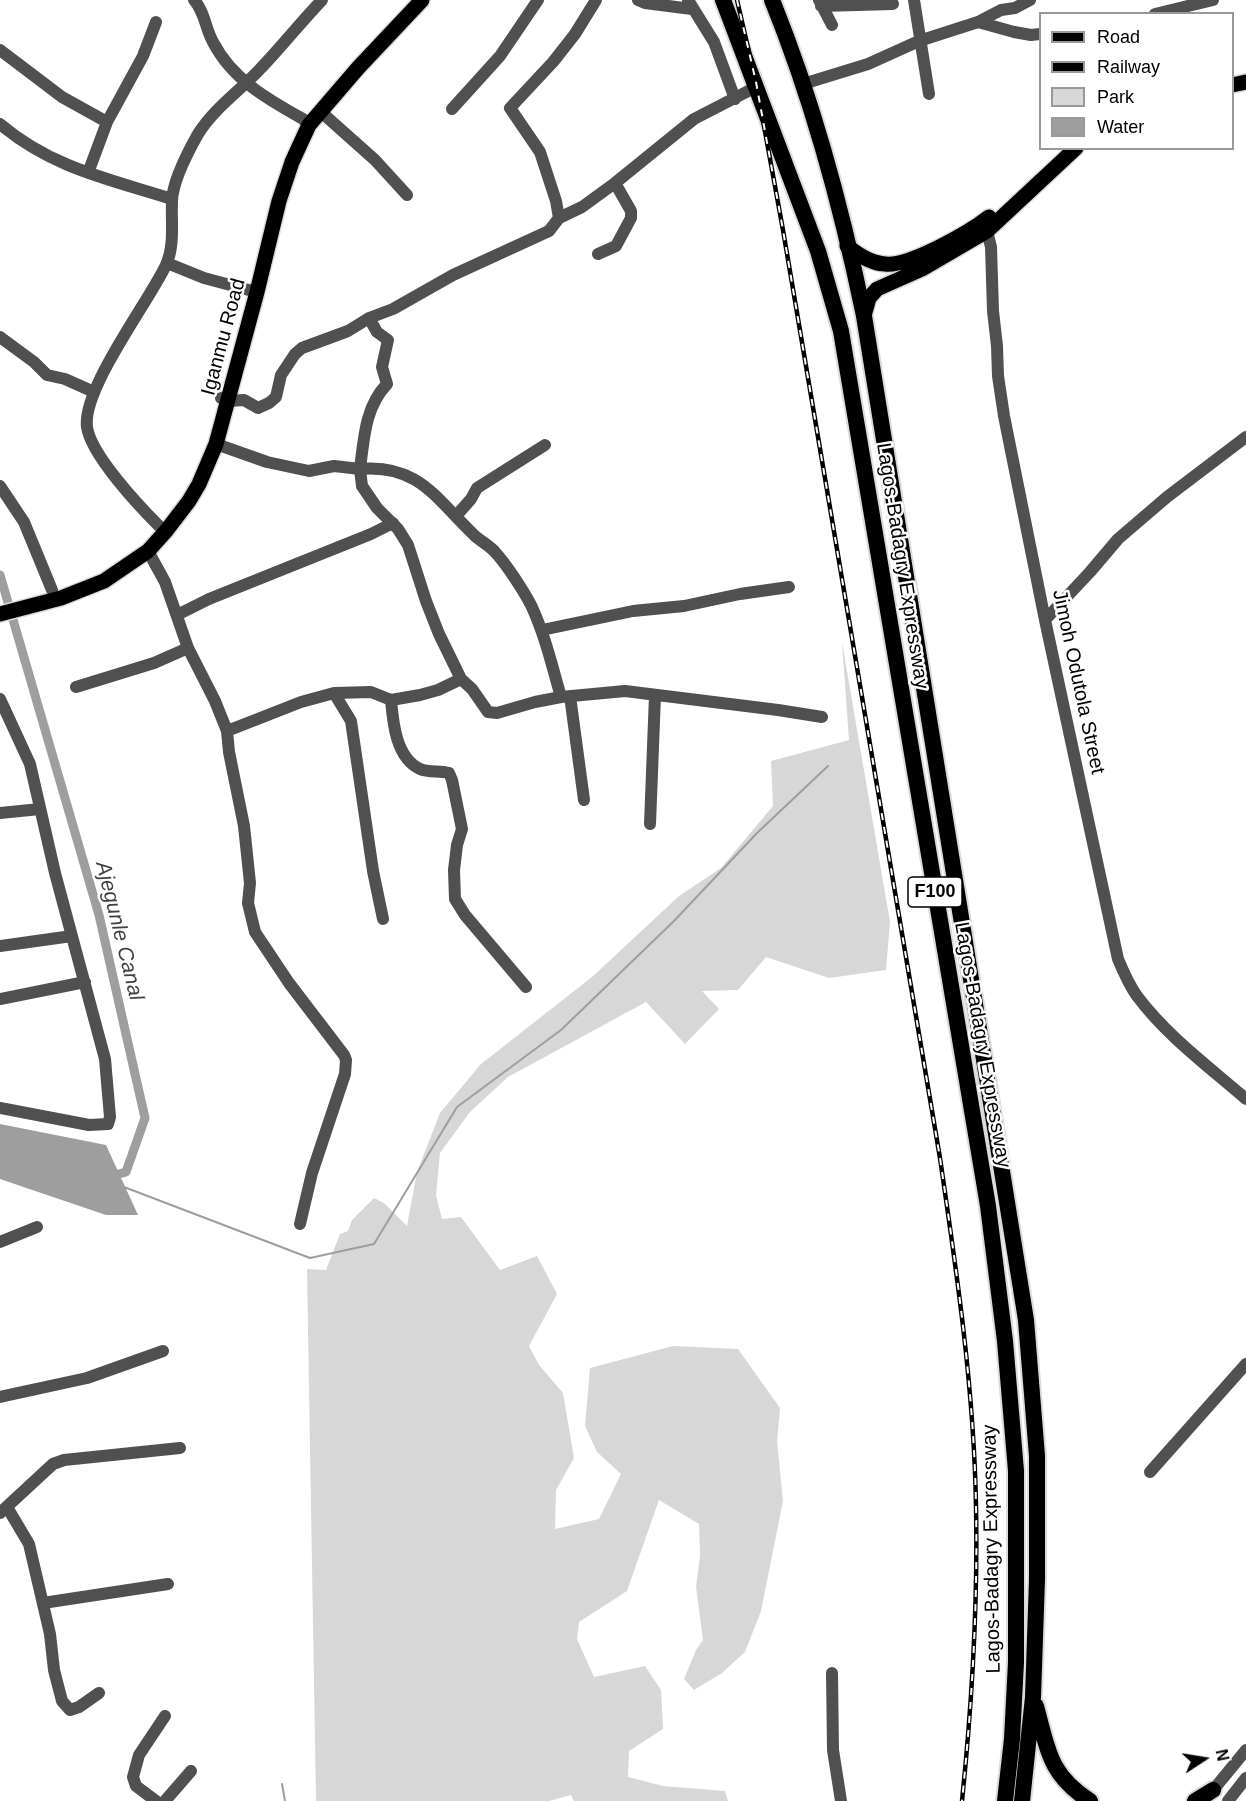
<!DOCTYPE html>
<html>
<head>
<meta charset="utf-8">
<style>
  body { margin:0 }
  #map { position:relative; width:1246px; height:1801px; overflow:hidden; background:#fff; font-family:Helvetica,sans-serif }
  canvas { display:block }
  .legend { position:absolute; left:1039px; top:12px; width:195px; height:138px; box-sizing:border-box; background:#fff; border:2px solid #999; margin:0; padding:8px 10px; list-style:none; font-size:18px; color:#000 }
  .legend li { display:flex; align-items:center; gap:12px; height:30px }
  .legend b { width:30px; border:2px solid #999 }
  .north { position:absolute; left:1174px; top:1729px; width:60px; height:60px; -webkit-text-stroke:4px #fff; paint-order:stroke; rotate:78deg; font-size:16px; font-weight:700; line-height:24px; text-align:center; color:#000 }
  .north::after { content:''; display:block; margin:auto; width:21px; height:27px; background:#000; clip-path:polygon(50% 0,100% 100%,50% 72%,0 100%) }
</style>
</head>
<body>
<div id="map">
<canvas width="1246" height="1801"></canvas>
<ul class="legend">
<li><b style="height:8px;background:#000"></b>Road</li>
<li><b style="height:8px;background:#000"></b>Railway</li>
<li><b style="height:16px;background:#d7d7d7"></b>Park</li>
<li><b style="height:16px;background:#9e9e9e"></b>Water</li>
</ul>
<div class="north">N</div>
</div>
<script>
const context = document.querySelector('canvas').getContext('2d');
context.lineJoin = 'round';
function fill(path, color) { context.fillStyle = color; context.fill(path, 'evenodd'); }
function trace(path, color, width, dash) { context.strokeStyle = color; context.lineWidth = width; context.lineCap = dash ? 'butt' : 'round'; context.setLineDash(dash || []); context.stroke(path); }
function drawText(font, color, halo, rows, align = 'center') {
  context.font = font + ' Helvetica,sans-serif'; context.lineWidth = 5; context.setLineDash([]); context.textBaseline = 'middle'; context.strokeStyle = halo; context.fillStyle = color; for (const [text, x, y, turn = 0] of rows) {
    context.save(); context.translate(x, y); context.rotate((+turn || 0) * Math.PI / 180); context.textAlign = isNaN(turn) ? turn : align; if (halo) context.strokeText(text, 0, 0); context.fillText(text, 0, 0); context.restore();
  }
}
const green = new Path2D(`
  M842,642L890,922L886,970L829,978L766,957L738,990L702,991L719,1009L685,1044L646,1002L508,1077L470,1112L440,1153L436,1195L442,1219L461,1217L500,1270L537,1256L557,1294L529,1346L539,1365L563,1393L574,1458L556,1490L555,1529L599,1519L621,1474L597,1452L585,1426L590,1368L673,1346L738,1349L780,1408L777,1441L783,1501L761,1611L745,1652L722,1673L694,1690L684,1679L696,1650L703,1640L696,1587L700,1556L699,1524L659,1500L627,1591L579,1622L577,1639L594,1677L645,1666L661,1690L663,1729L629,1751L628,1777L663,1786L725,1791L728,1801H574L571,1795L549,1801H316L307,1269L326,1270L340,1234L348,1231L352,1220L374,1198L384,1203L407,1226L417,1172L440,1113L481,1064L592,977L679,896L721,868L773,806L771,761L849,740Z`);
const water = new Path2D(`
  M0,1124L106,1145L138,1215H106L0,1179Z`);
const stream = new Path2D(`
  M124,1187L310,1258L374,1244L457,1107L561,1030L674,921L757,833L828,766
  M282,1784L285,1801`);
const canal = new Path2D(`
  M0,575L99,915L145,1118L126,1172L108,1177`);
const minor = new Path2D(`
  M194,0C205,12 205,28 213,42C232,79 267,99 303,119L309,125
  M638,0L645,3L692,9
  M688,0L714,42L735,99
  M819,0L832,25
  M914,0L929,94
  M821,6L893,4
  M1155,14L1213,0
  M978,22L1001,10L1015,8L1030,0
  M0,50L62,97L107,122
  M803,84L868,64L919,41L978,22L1014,32L1031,35L1040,34
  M452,109L500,56L538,0
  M320,111L375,160L407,195
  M0,124C52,168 109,179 172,199
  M88,173L107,122L143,56L156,22
  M559,218L556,201L540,152L510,108L553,62L575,34L596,0
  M983,225L987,231L991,247L993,311L997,346L998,376L1004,416L1045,620L1118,959C1123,971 1129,985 1137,996C1167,1036 1208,1066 1246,1099
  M598,254L616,246L631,218V211L615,183
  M167,263L204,278L249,290
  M369,318L377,332L388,340L382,367L387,384C365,407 364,438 360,469C419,464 436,499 474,535C480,541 489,545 495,552C507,565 523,590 531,605C545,635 552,666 561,697
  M0,337L34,362L47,375L65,379L94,392
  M221,398L229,401L244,400L258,408L269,403L276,397L281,375L295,354L302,348L348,331L369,318L393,309L453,275L549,231L559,218L582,207L615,183L694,119L756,87
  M216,444L267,462L309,471L334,466L360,469L362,486L377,508L398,529L408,545L426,601L439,634L461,679L472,689L488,712L497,713L535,702L561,697L625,691L778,710L822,717
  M0,486L24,522L52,590
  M456,516L471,499L477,488L545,445
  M159,526C139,506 91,455 87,427C82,389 148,303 166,265C175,245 171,222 172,202C172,183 189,150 198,134C214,108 241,90 261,68C282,46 301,22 322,0
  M148,551L165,582L188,648L215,701L227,731L229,752L244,826L250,883L248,903L255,932L289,983L344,1055L346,1060L345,1074L312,1173L300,1224
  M177,615L209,599L371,534L393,523
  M1045,620L1090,572L1118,539L1167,497L1246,437
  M542,630L633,611L684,606L740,594L789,587
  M76,687L154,663L188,648
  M334,693L351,721L373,871L383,919
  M570,696L584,800
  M0,699L30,764L55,873L105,1059L110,1117L108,1124L89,1125L0,1108
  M391,700C393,723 396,758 420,769C429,773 440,770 449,773L452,780L462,829L457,845L454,870L455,899L465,915L526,987
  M227,731L301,702L334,693L371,692L391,700L420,695L438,690L461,679
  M0,813L40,809
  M650,824L655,695
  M0,946L72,936
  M0,999L85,982
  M0,1242L37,1227
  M0,1397L87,1378L163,1351
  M1150,1472L1246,1364
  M7,1507L29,1544L50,1634L54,1670L62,1701L70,1710L79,1707L99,1693
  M0,1513L53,1464L64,1460L180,1448
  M43,1603L168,1584
  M832,1673L833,1750L841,1801
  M1209,1795L1246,1750
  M156,1801L136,1786L133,1777L139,1755L165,1716
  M165,1801L191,1771
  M1228,1801L1246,1778`);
const major = new Path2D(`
  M1232,85L1246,82
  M847,246C859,255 870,263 885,264C909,267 970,232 989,217
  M864,316L869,298L877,289L922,269L987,231L1076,148
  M0,614L61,598L104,581L148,551L166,531L189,501L199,484L216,444L257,292L279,201L292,162L309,125L358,68L422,0`);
const highway = new Path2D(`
  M723,0L818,251L841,331L988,1206L1005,1341L1016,1471V1662L1012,1739L1005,1801
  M772,0C813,101 842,209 864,316L1026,1320L1037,1456V1579L1033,1697L1022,1801
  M1036,1706C1048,1750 1049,1775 1090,1801
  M1195,1801L1213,1790`);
const rail = new Path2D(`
  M737,0L756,82L783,230L940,1158C957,1274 974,1389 976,1506C978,1605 972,1703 962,1801`);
const shields = [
  [935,892,54]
];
const shieldNames = [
  ["F100",935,892]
];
const streetNames = [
  ["Iganmu Road",224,337,-75],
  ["Lagos-Badagry Expressway",902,566,81],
  ["Jimoh Odutola Street",1078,682,78],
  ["Lagos-Badagry Expressway",982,1045,80],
  ["Lagos-Badagry Expressway",992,1549,-91]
];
const waterNames = [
  ["Ajegunle Canal",119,931,76]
];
fill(green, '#d7d7d7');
fill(water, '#9e9e9e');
trace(stream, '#9e9e9e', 2);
trace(canal, '#9e9e9e', 9);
trace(major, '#dbdbdb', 18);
trace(highway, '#dbdbdb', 20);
trace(minor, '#505050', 12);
trace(major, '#000', 15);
trace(highway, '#000', 16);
trace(rail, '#000', 4.5);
trace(rail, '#fff', 2, [7]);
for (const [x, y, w] of shields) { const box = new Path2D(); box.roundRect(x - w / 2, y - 15, w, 30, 4.5); context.fillStyle = '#fff'; context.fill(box); trace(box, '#000', 1.5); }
drawText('bold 18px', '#000', null, shieldNames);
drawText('20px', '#000', '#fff', streetNames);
drawText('italic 21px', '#3f3f3f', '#fff', waterNames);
</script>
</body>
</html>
